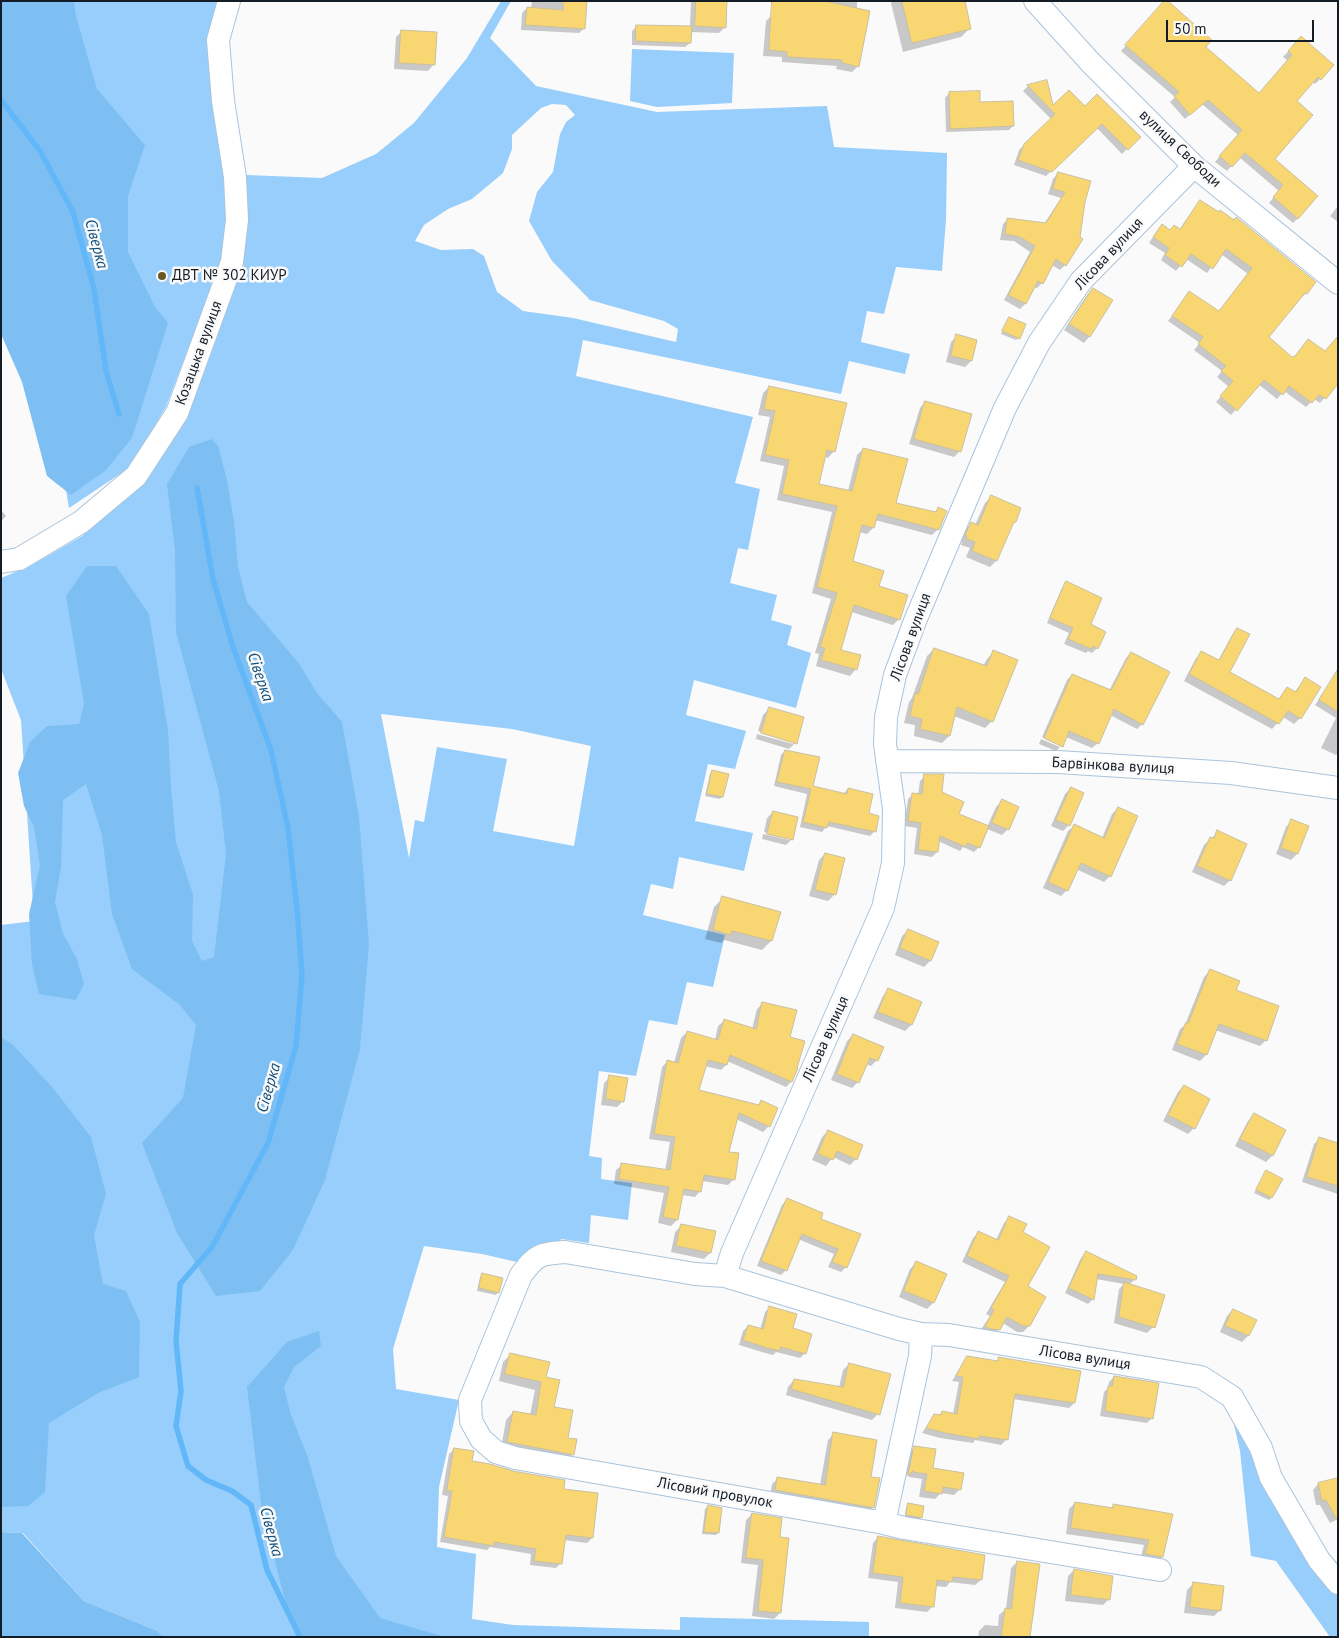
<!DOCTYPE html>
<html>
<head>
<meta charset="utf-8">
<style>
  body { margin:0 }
  #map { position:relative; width:1339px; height:1638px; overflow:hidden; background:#fafafa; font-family:"PT Sans",sans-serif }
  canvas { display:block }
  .frame { position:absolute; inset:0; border:2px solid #141d26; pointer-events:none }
  .scale { position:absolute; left:1166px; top:20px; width:148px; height:22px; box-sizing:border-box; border:2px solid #141d26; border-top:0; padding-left:6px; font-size:15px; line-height:18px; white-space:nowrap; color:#141d26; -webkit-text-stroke:4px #fafafa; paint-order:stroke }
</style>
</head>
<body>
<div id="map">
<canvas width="1339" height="1638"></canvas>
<div class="frame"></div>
<div class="scale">50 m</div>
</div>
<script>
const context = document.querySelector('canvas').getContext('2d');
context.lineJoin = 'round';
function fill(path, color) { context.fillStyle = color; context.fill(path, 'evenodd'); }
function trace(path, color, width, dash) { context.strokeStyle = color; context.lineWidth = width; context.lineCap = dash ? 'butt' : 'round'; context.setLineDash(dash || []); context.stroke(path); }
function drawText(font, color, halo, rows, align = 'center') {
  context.font = font + ' "PT Sans",sans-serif'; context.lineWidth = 5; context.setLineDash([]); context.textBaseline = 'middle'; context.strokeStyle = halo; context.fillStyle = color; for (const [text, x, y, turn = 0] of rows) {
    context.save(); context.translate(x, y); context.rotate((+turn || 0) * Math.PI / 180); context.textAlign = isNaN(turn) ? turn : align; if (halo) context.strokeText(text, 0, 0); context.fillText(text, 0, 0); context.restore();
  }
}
const green = new Path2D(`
  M1,1H218L229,198L222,259L166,407L129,468L69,508L48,382Z
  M501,1H511L490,38L536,86L657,112L827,106L834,147L947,153L946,219L942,271L896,267L884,314L867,311L861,342L910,354L905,374L849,361L841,394L583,340L576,376L753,417L735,483L760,489L748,550L738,548L730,583L777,595L771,620L792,626L787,645L811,653L796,708L694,680L686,715L746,731L735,769L708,764L695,821L753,833L744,871L679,857L673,889L651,884L643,915L725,935L713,987L687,982L677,1025L649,1020L636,1076L599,1071L589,1156L602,1158L601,1179L632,1183L628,1220L591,1215L589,1243L561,1239L559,1246L517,1262L482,1254L424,1246L393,1349L396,1389L459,1400L439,1487L437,1547L476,1554L472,1619L513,1625L680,1630V1617L869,1622V1637H163L158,1631L84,1601L23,1533L1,1532V925L34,921L21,720L1,669V578L30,566L82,536L141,483L183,416L246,175L322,178L376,154L414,123L467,58ZM552,104L566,105L575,115L566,122L560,134L553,172L537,192L529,221L552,261L590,300L664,321L678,329L676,342L573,318L523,311L497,292L484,256L473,249L441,250L415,241L424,225L448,209L472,199L503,173L512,149V135L541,108ZM381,714L512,729L591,746L574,846L493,831L507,759L437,747L424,822L415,820L409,858Z
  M632,49L734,53L732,103L657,107L630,101Z
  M1229,1402L1317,1572L1338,1596V1637H1330L1276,1561L1251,1556L1240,1451Z`);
const forest = new Path2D(`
  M1,1H74L76,16L97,89L145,145L128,196V252L155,307L168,323L132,438L106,470L71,495L47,476L22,382L1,334Z
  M212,439L218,446L227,480L234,521L238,567L247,602L300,665L317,693L342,722L359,817L369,944L360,1049L325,1180L293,1250L260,1291L216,1296L177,1233L142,1143L183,1098L196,1025L180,1005L132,969L112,914L102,835L86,784L63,800L61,867L55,902L63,934L77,959L84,984L76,1000L39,994L32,964L29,914L40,865L34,827L24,806L18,773L30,742L47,726L79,724L84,704L66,596L87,566H116L149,614L168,731L171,787L176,842L193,895L192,941L202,961L214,957L226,854L219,791L176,632L175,551L167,484L189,447Z
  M1,1037L13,1045L52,1087L91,1137L106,1194L94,1235L103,1284L126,1291L140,1322L139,1377L98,1393L49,1423L45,1492L28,1506L1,1507Z
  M319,1331L321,1346L294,1367L284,1387L290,1412L308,1458L336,1556L380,1618L445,1637H301L292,1627L262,1512L247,1387L287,1342Z
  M1,1532L22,1533L84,1601L158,1631L163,1637H1Z`);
const shadow = new Path2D(`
  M532,1H586L584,28L579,33L521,30L522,13L527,8L531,9Z
  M691,1H726L725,27L719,33L690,32V43L685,47L632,45V31L637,26L690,27Z
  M777,1H857L858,66L852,72L836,69L837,66L782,62V57L763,56L766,21L772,15Z
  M892,1H964L970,28L961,37L903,52L891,3Z
  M1161,6L1204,47L1259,95L1287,60L1283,57L1296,43L1320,79L1315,84L1312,81L1295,101L1273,159L1298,218L1293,223L1269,203L1279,191L1239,157L1227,171L1215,162L1238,135L1202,104L1185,119L1170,102L1175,97L1121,51Z
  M402,31L434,64L428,71L394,69L396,37Z
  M1046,82L1052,107L1085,108L1139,137L1122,154L1097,128L1046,176L1014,165L1019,150L1051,119L1023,91L1028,86Z
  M949,93L1013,126L1009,130L946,132L945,98Z
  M1058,173L1090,182L1065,265L1060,270L1052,265L1042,283L1037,288L1034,287L1025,304L1020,309L1004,300L1030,252L1014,241L1000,240L1003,224L1008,219L1044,224L1061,198L1048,194L1053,179Z
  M1200,201L1306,293L1301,298L1300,297L1267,337L1292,358L1338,382L1320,403L1314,399L1306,407L1284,391L1277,399L1258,384L1231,415L1216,402L1229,387L1217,377L1222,371L1194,350L1200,343L1168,321L1189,293L1218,312L1248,274L1221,254L1207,273L1186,259L1176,271L1161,260L1165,253L1149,243L1157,231L1162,226L1170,231L1179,230Z
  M1338,206V222L1330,216Z
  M1093,289L1112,301L1089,337L1084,343L1064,330L1087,295Z
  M1009,318L1019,338L1016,340L1001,334Z
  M957,336L976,341L971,361L965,367L946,362L951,342Z
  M769,387L834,451L828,458L825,457L818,485L848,491L857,455L863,449L894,504L934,513L938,509V529L932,535L875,520L873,528L867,534L859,532L851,562L878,586L899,619L893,625L851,612L840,650L856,669L850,676L816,666L819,654L815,653L831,599L812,593L832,512L777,500L784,466L760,461L770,417L758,415L763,393Z
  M925,402L960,451L954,457L909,444L920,408Z
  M991,497L1015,522L1011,525L996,561L990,567L966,557L970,548L961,545L962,542L960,541L966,529L972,523L975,525L985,503Z
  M1,510L6,516L1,521Z
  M1067,583L1089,625L1097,648L1092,653L1088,651L1086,653L1064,644L1069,633L1047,623L1062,588Z
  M1237,629L1228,672L1278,700L1287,688L1294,693L1305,678L1300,718L1294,724L1283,717L1272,729L1184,681L1196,658L1202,653L1218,661L1232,635Z
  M934,649L983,666L987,659L994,651L992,721L985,728L954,716L949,736L942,743L914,736L915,725L904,723L909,702L912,698L927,656Z
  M1131,653L1142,724L1137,729L1110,715L1098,743L1092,748L1066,737L1061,747V745L1042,737L1067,680L1072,675L1109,691L1126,658Z
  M1333,679L1338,683V753L1336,755L1321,748L1336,718L1315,705Z
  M769,709L795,743L789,749L756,739L757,734L793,744V741L758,731L763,715Z
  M1041,739L1060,747L1056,751L1039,744Z
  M785,751L812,787L843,794L848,789L867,814L878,816L874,832L870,836L827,826L822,832L800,827L807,794L774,786L781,755Z
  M713,772L722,797L720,799L705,796L710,774Z
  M925,776L957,814L987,827L996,807L1002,801L1008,829L1002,835L987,829L979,847L974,852L963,847L960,851L938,841L937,852L932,857L914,854L917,828L904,826L908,799L912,795H918L920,781Z
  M1071,788L1069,825L1063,831L1051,826L1065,794Z
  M1118,808L1110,876L1104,882L1076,869L1067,890L1061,896L1043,888L1068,831L1074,826L1102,838L1112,814Z
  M773,812L792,839L786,845L762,839L763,834L789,840V838L764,832L767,818Z
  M1292,821L1307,826L1297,854L1291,860L1276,854L1286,827Z
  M1218,832L1246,844L1230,880L1224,886L1192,872L1204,845Z
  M825,854L844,859L834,895L828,901L809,896L819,860Z
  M723,898L771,941L762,950L724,940L721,943L705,939L714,907Z
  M908,930L938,942L930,961L924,967L895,955L902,936Z
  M1210,971L1234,991L1266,1040L1260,1046L1215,1030L1206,1055L1200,1061L1172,1050L1180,1029L1185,1025L1204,977Z
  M889,990L920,1003L911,1025L905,1031L873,1018L883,996Z
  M763,1003L789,1037L791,1082L786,1087L727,1061L726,1065L721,1070L705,1066L698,1091L757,1106L761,1102L769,1126L763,1132L736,1119L727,1153L734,1179L728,1185L702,1181L700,1191L695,1197L682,1195L677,1220L671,1226L658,1223L664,1193L614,1184L616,1170L622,1165L665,1171L670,1142L649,1139L662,1067L668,1061L674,1063L681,1038L687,1032L715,1040L718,1026L724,1021L752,1029L757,1009Z
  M853,1035L877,1060L871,1066L866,1064L858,1082L852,1088L831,1080L847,1041Z
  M610,1077L623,1101L617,1107L601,1105L604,1083Z
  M1184,1086L1209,1099L1194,1128L1188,1134L1163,1121L1178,1092Z
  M1254,1115L1285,1131L1272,1156L1266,1162L1235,1146L1248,1121Z
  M828,1131L856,1159L850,1165L833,1157L826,1166L812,1160L822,1137Z
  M1320,1138L1338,1144V1194L1302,1182L1314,1144Z
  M1264,1175L1271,1198L1269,1200L1254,1193Z
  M787,1200L820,1219L859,1235L846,1267L841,1272L828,1267L834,1254L798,1239L786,1270L781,1275L757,1266L782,1205Z
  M1010,1217L1022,1232L1029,1326L1023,1332H1017L1003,1323L993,1335L980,1331L990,1316L986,1314L1005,1282L962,1262L973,1238L979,1232L996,1240L1004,1223Z
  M681,1226L714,1232L710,1253L704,1259L671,1252L675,1232Z
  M1086,1253L1135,1279L1129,1285L1153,1327L1147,1333L1114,1323L1119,1289L1124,1284L1096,1279L1093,1299L1088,1304L1065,1293L1081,1258Z
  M916,1263L933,1303L927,1309L899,1297L910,1269Z
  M482,1275L498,1292L496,1295L477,1291L480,1277Z
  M770,1308L791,1329L805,1353L800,1358L776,1352L773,1355L762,1352L739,1345L743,1331L748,1326L760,1330L765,1312Z
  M1233,1310L1255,1320L1248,1336L1242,1342L1220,1332L1227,1316Z
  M511,1354L545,1378L552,1408L573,1454L566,1462L501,1449L506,1420L513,1412L530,1415L535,1390L499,1381L503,1362Z
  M968,1357L996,1362L999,1359L1074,1403L1069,1408L1013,1399L1006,1440L1001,1445L975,1440L973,1443L940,1438L922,1433L934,1415L938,1416L942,1412L953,1414L959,1382L952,1381L963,1363Z
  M849,1364L878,1414L872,1420L786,1395L788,1387L794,1380L839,1388L843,1370Z
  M1114,1377L1152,1418L1147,1423L1100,1416L1104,1392L1108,1388L1109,1382Z
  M834,1434L869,1478L873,1507L867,1513L770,1496L772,1484L778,1478L820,1485L828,1440Z
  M915,1447L932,1469L960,1489L954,1495L941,1493L935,1499L919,1497L922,1479L909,1477V1472L904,1478L909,1453Z
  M454,1449L471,1462L563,1490L592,1538L587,1543L564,1540L561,1563L556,1568L530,1565L531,1554L490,1547L487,1550L440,1542L448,1496L442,1495L449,1454Z
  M1338,1480V1519L1330,1523L1320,1505H1316L1313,1490L1318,1484Z
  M1075,1503L1110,1509L1114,1505L1140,1509L1162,1557L1156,1563L1140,1560L1144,1545L1066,1534L1069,1509Z
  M909,1504L921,1517L919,1520L905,1517L906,1507Z
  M708,1507L718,1533L716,1535L702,1534L705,1509Z
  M752,1514L778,1538L780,1613L774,1619L752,1616L758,1565L741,1563L746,1520Z
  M878,1537L981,1580L975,1585L950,1582L946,1587L935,1586L932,1607L927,1612L895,1608L898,1582L868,1578L873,1543Z
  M1017,1562L1029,1637H978L979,1631L985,1625L998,1626L999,1615L1006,1609L1011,1568Z
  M1074,1570L1109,1599L1103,1605L1065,1601L1068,1576Z
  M1193,1584L1220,1610L1214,1616L1184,1613L1187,1590Z`);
const stream = new Path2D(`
  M1,100L40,151L73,212L94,289L106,371L119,414
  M197,488L213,579L233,647L271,750L288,828L297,909L302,974L296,1046L268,1143L212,1247L180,1284L176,1341L181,1391L176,1426L188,1466L206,1480L232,1491L251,1505L267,1570L300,1637`);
const building = new Path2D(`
  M563,1H587L585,29L525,25L527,7L563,10Z
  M696,1H727L726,28L695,26Z
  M772,1H825L870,11L859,67L842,63V60L787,57V52L769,50Z
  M902,1H965L971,29L912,43Z
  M1164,1H1168L1212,40L1206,47L1259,93L1292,55L1288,51L1301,36L1334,65L1321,80L1318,77L1297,101L1313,115L1275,159L1318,196L1298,219L1273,197L1283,185L1245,153L1232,167L1219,156L1242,130L1208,100L1190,115L1174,96L1179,92L1125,45Z
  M636,25L692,26L691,43L636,41Z
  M401,30L437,32L435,65L399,63Z
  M1047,80L1053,105L1069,90L1085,106L1097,94L1141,137L1128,150L1102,124L1052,172L1018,160L1024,144L1055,114L1027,85Z
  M980,91V102L1013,101L1014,126L950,129L949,92Z
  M1058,172L1091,181L1085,202L1080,237L1083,239L1066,266L1056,259L1043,284L1038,281L1026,304L1008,295L1035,246L1020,237L1005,234L1007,218L1046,223L1065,192L1053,189Z
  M1200,200L1219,212L1220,210L1234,220L1236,217L1316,282L1307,294L1305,293L1269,337L1292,357L1295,356L1308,339L1325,351L1338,336V384L1326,399L1319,395L1312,403L1289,386L1283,395L1264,380L1237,411L1220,396L1233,381L1221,371L1226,366L1198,344L1203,337L1172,316L1189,291L1219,311L1252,268L1226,249L1213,269L1191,254L1182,267L1165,255L1169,248L1153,237L1162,224L1170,230L1174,225L1180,229Z
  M1093,288L1113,300L1090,337L1069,324Z
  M1009,317L1026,324L1020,339L1002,331Z
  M956,334L977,340L972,361L951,356Z
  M769,386L847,403L835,452L827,450L819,484L852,491L863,448L908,459L896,503L936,512L938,507L947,511L939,530L878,514L874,528L862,525L853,561L884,571L879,586L908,595L900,620L854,605L841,650L861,655L857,670L821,660L825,648L820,647L837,593L817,587L837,506L782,494L789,460L765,455L775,411L764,409Z
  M925,401L972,414L961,452L914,439Z
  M991,495L1021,508L1016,522H1014L997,561L972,551L975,542L966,539L967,536L965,535L971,522L978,525Z
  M1066,581L1102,598L1091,624L1106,632L1098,649L1093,646L1091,649L1068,639L1073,628L1050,618Z
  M1237,628L1250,634L1230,672L1279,699L1287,687L1296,692L1305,677L1321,687L1301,719L1288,711L1279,724L1189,674L1201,651L1219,660Z
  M934,648L987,666L993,650L1018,660L993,722L957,707L950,736L920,729L922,719L910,716L915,693L918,694Z
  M1131,652L1170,672L1143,725L1114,709L1099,744L1069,731L1063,747L1044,738L1072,674L1111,690Z
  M1338,669V712L1319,700Z
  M769,707L804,717L797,744L761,733Z
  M785,750L820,757L813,786L847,794L848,788L873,794L869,813L879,816L876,832L829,822L827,828L803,822L811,789L777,782Z
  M712,770L729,774L723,797L707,794Z
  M924,774H944L942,792L964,802L959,814L989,826L980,848L967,843L966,847L940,836L938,852L918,850L921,823L908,821L912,793L922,794Z
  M1071,787L1084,793L1070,826L1056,820Z
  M1002,799L1019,807L1009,830L992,823Z
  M1118,807L1138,816L1111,877L1081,863L1068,891L1048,882L1074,824L1104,838Z
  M773,811L798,817L793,840L767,834Z
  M1291,819L1309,826L1298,854L1281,848Z
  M1217,830L1247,844L1231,881L1197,866L1210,837L1214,838Z
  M825,853L845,858L836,895L815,890Z
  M722,896L781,912L772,941L732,931L731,935L713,930Z
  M908,929L939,942L931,961L900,948Z
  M1210,969L1240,981L1236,990L1279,1006L1267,1041L1219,1024L1207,1055L1177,1044L1186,1022L1188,1023Z
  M888,988L922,1002L912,1025L878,1012Z
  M762,1002L797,1010L790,1037L805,1041L797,1068H798L792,1082L730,1055L727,1065L708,1060L699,1090L759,1105L761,1100L778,1108L770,1127L739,1113L729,1152L739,1153L735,1180L704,1175L701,1192L684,1189L678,1220L663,1217L669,1187L619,1179L621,1163L670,1170L675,1137L654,1134L667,1060L678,1063L687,1031L718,1040L724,1019L756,1029Z
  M853,1034L884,1047L878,1061L870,1058L859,1083L837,1074Z
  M609,1075L628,1078L624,1102L606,1099Z
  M1184,1085L1210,1099L1195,1129L1168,1115Z
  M1254,1113L1286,1130L1273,1156L1240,1139Z
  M828,1130L863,1145L857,1160L837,1151L833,1160L818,1154Z
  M1319,1137L1338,1143V1186L1307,1177Z
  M1266,1170L1283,1179L1272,1198L1256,1190Z
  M787,1198L823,1213L821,1219L861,1234L847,1268L832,1262L838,1249L802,1234L787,1271L761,1261Z
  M1009,1216L1027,1224L1023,1232L1050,1247L1028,1286L1046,1297L1030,1326H1023L1007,1317L1000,1330L990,1329L985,1326L994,1310L991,1308L1009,1276L967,1256L978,1231L998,1240Z
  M681,1224L716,1231L711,1253L676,1246Z
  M1086,1251L1137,1276L1136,1280L1098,1274L1094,1300L1069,1288Z
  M916,1261L947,1274L934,1303L904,1291Z
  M482,1273L503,1278L499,1293L479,1288Z
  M1124,1282L1165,1295L1155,1328L1119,1317Z
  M769,1306L797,1314L793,1328L812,1334L806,1354L780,1347V1351L767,1348L743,1340L748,1325L763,1329Z
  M1233,1309L1257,1320L1249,1336L1225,1326Z
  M510,1353L550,1362L546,1377L560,1380L554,1407L573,1410L568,1438L577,1439L574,1455L507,1442L513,1411L536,1415L541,1382L505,1374Z
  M967,1356L998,1361V1357L1081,1371L1075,1403L1015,1394L1008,1440L979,1436V1439L945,1433L926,1428L934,1414L941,1415L942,1411L957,1414L963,1377L956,1376Z
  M849,1363L891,1374L880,1415L791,1389L794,1379L843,1387Z
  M1114,1376L1159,1383L1153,1419L1105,1411L1108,1386H1112Z
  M833,1432L877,1440L871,1477L880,1478L874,1508L775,1490L777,1477L825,1485Z
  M914,1446L936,1449L933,1468L964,1473L961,1490L943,1487L942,1494L924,1491L927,1474L913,1472L914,1470L908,1476Z
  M454,1448L474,1451L472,1461L490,1464L513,1471L565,1480L564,1489L598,1493L593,1538L566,1535L562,1564L534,1561L536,1549L494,1542V1546L444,1537L452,1491H447Z
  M1338,1478V1522L1326,1500L1322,1501L1318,1483Z
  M1075,1502L1113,1508V1504L1173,1514L1163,1557L1145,1554L1149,1540L1071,1528Z
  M908,1503L924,1506L922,1518L906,1515Z
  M708,1505L722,1508L719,1533L704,1532Z
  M752,1513L782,1518L780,1537L789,1538L781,1613L758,1611L763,1560L746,1558Z
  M878,1536L985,1555L982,1580L953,1577L952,1582L937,1580L934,1607L900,1603L903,1577L873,1573Z
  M1017,1561L1040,1564L1030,1637H1001L1005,1608L1011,1609Z
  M1074,1569L1113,1576L1110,1600L1071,1595Z
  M1193,1582L1224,1586L1221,1611L1190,1607Z`);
const street = new Path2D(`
  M1035,1L1091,63L1194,166L1338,283
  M1,562L19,559L81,522L136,476L177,413L232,262L237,220L235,177L223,101L218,40L229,1
  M887,761L1058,762L1231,773L1338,788
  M725,1276L732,1253L883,908L893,863L894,809L885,744L886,717L895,675L915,621L1005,408L1039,343L1081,281L1194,166
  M884,1523L920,1356L921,1334
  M1160,1570L904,1528L884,1523L515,1458L496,1452L481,1439L471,1421L470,1400L521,1275C537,1254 539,1254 565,1252L695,1274L725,1276L899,1329L921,1334L949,1335L1201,1377L1232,1397L1261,1448L1271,1478L1319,1560L1338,1583`);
const markers = [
  [162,276,5,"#685825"]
];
const streetNames = [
  ["вулиця Свободи",1180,149,43],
  ["Лісова вулиця",1109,254,-47],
  ["Козацька вулиця",199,353,-70],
  ["Лісова вулиця",911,637,-70],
  ["Барвінкова вулиця",1113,766,3],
  ["Лісова вулиця",826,1039,-66],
  ["Лісова вулиця",1085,1358,9],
  ["Лісовий провулок",715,1493,10]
];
const poiNames = [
  ["ДВТ № 302 КИУР",172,276]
];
const waterNames = [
  ["Сіверка",96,244,75],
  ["Сіверка",260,677,71],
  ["Сіверка",269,1088,-74],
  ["Сіверка",271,1532,75]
];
fill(green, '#97cefb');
fill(forest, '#7ebff3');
fill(shadow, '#0003');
trace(stream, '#62b7f9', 5.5);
fill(building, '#f8d772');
trace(building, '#c9bfa1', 1);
trace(street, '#aac4db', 24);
trace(street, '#fff', 22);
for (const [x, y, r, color] of markers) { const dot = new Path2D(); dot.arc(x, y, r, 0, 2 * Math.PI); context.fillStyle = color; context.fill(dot); trace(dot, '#fafafa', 2); }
drawText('15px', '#141d26', '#fafafa', streetNames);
drawText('15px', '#141d26', '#fafafa', poiNames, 'left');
drawText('italic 16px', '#11507b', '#fafafa', waterNames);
</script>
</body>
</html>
